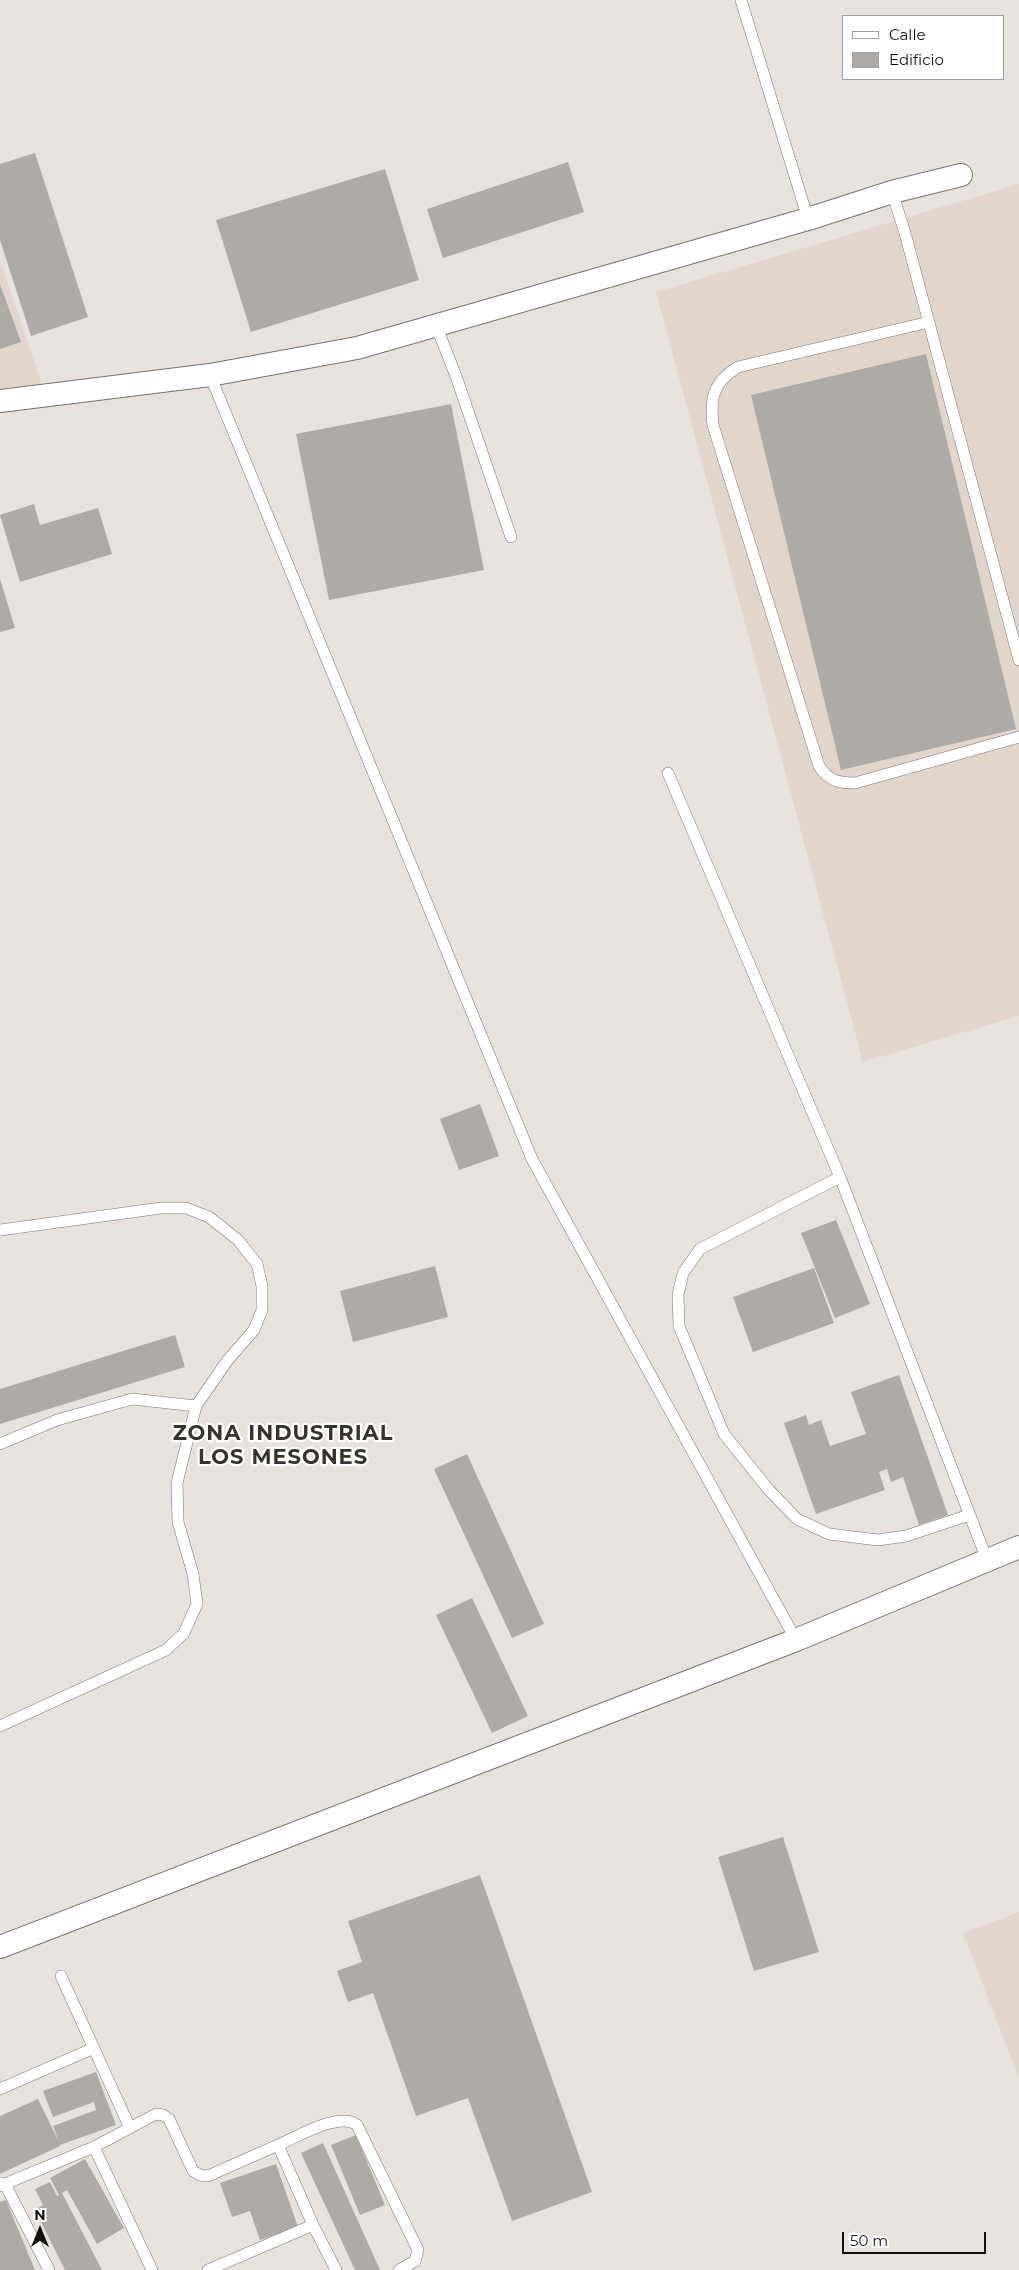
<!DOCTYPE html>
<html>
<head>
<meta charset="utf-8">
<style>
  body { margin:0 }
  #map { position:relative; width:1019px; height:2270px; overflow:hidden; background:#e8e2dd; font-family:Montserrat,sans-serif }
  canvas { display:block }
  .legend { position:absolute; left:842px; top:15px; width:162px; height:65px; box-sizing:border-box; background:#fff; border:1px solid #a09f9f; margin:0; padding:6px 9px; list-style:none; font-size:15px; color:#12100f }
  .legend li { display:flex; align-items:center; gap:10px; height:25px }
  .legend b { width:25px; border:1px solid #a09f9f }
  .north { position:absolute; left:15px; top:2205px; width:50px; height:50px; -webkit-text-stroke:4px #fff; paint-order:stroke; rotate:0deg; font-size:14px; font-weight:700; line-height:20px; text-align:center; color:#12100f }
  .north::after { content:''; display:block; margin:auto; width:18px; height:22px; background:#12100f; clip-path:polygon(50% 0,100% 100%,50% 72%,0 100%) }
  .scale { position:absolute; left:842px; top:2232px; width:144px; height:22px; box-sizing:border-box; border:2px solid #12100f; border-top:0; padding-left:6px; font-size:15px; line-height:18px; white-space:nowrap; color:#12100f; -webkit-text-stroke:4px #fff; paint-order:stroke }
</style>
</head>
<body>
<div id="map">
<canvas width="1019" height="2270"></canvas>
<ul class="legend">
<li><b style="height:6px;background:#fff"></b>Calle</li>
<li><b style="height:14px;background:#aeaba6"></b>Edificio</li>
</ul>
<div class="north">N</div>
<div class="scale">50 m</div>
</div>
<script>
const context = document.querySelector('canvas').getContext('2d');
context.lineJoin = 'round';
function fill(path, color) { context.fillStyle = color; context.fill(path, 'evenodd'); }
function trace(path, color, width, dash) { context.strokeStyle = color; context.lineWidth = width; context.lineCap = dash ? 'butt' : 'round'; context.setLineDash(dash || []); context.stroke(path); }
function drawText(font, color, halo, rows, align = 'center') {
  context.font = font + ' Montserrat,sans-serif'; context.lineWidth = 4.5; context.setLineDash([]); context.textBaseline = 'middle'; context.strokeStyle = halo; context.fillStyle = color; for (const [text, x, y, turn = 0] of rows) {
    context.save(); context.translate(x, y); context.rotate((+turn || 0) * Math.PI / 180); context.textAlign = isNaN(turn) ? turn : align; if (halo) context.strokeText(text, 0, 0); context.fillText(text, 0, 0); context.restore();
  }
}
const built = new Path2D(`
  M1019,184V1016L863,1062L656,292Z
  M0,261L44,389L0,395Z
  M1019,1912V2079L963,1933Z`);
const building = new Path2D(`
  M35,153L88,317L31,336L0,240V164Z
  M568,162L584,212L443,258L427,209Z
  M385,169L419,280L251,332L216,220Z
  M0,284L21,342L0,349Z
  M926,354L1016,729L841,770L751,395Z
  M451,404L484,570L329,600L296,434Z
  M34,504L40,525L98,508L112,554L20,582L0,515Z
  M0,579L15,628L0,632Z
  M480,1104L499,1156L459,1170L440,1119Z
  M836,1220L870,1304L835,1318L801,1233Z
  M435,1266L448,1317L353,1342L340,1291Z
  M814,1268L834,1323L753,1352L733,1297Z
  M175,1335L185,1367L0,1424V1389Z
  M899,1375L948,1515L919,1525L903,1477L891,1482L887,1469L879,1472L885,1490L816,1514L784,1423L806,1415L809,1425L821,1420L830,1446L866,1434L851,1392Z
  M467,1454L544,1624L512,1638L434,1469Z
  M472,1598L528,1716L492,1733L436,1615Z
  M783,1837L819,1952L754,1971L718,1857Z
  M480,1875L592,2192L512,2221L468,2098L416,2116L373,1993L348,2002L337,1971L362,1962L348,1921Z
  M96,2072L116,2125L60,2145V2146L0,2174V2116L38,2099L59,2142L53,2126L96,2110L94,2102L53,2117L43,2091Z
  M356,2135L385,2205L360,2215L331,2145Z
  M323,2143L380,2270H355L301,2153Z
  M85,2159L124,2228L97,2244L67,2190L62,2193L102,2270H65L35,2210L43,2205L35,2189L50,2182L57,2196L59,2195L50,2178Z
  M276,2164L298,2227L260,2240L250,2211L232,2217L220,2183Z
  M6,2200L35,2270H0V2202Z`);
const lane = new Path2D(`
  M741,0L808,219
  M892,192L905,233L1019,660
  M929,322L738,367C713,382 710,398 713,425L819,766C829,781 838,783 855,783L1019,737
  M436,325L457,379L511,537
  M210,375L532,1159L796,1640
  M668,773L840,1177L987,1560
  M840,1177L700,1249L683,1273L678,1295L679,1326L724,1434L769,1490L797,1519L829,1534L878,1540L906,1536L969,1515
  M0,1230L161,1208H186L209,1217L238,1240L257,1264L262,1286V1310L254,1330L227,1361L196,1406L177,1483L178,1522L193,1574L197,1604L184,1633L166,1650L0,1726
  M0,1444L57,1420L132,1399L196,1406
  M61,1976L130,2128
  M0,2089L94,2048
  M278,2145C297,2137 340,2111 357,2125L418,2250L415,2261L399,2270
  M94,2147L152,2270
  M0,2183L5,2184L49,2270
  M0,2186L94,2147L156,2114L163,2115L169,2119L193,2171L200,2175L208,2176L278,2145L313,2225L336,2270
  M208,2270L313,2225`);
const street = new Path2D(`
  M0,401L210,375L357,348L808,219L892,192L961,175
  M0,1947L796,1640L1019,1547`);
const districtNames = [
  ["ZONA INDUSTRIAL",283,1434],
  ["LOS MESONES",283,1458]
];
fill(built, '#e2d6cc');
fill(building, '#aeaba6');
trace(lane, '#78736f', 12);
trace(street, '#78736f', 24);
trace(lane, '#fff', 11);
trace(street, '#fff', 22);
context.letterSpacing = '1px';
drawText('bold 21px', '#36322e', '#fff', districtNames);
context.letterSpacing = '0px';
</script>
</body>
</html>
